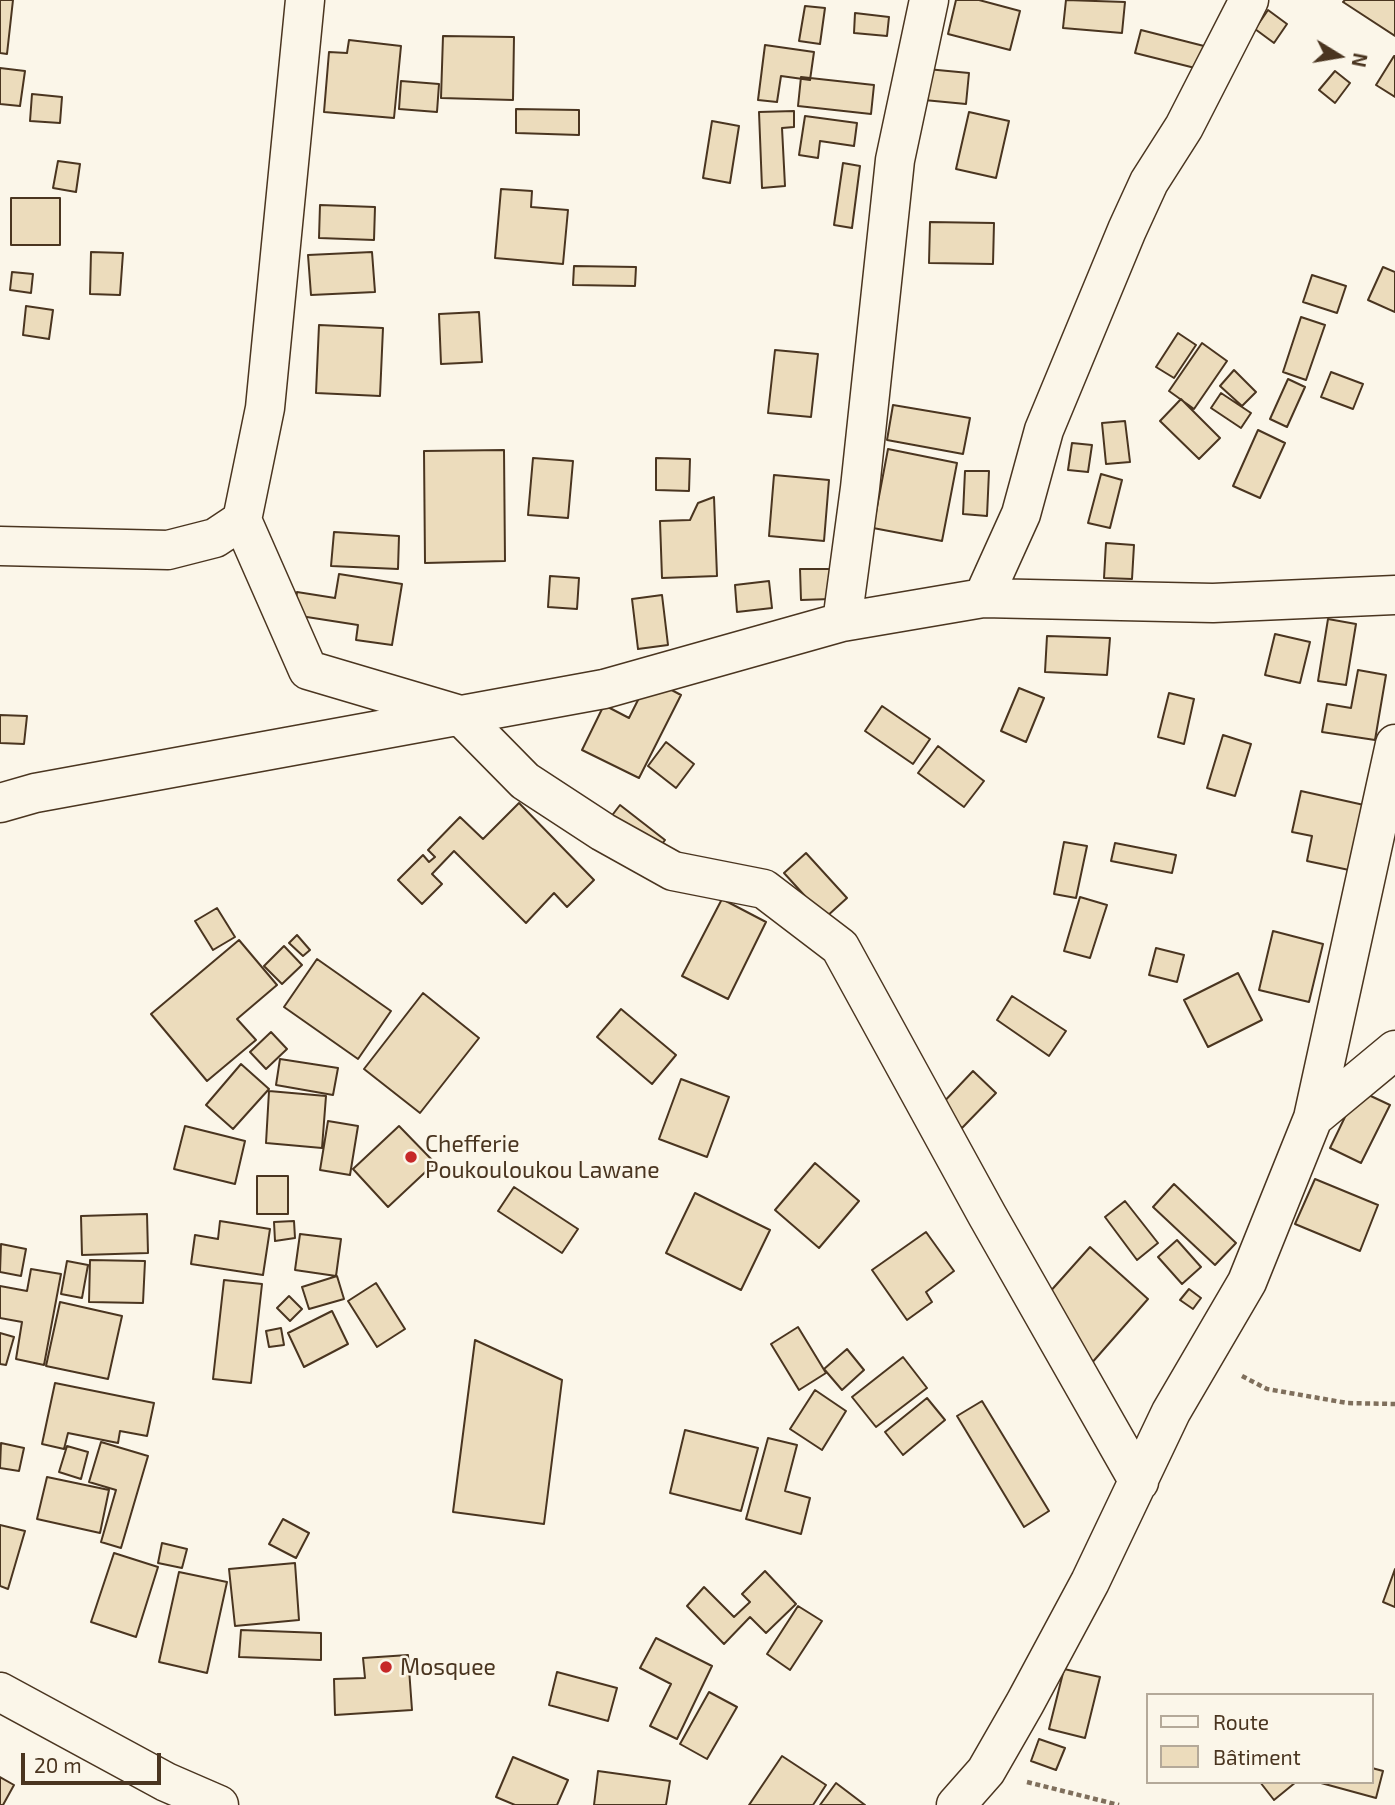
<!DOCTYPE html>
<html>
<head>
<meta charset="utf-8">
<style>
  body { margin:0 }
  #map { position:relative; width:1395px; height:1805px; overflow:hidden; background:#fbf6e9; font-family:"Exo 2",sans-serif }
  canvas { display:block }
  .legend { position:absolute; left:1146px; top:1693px; width:228px; height:91px; box-sizing:border-box; background:#fbf6e9; border:2px solid #b4a999; margin:0; padding:9px 12px; list-style:none; font-size:21px; color:#4a3520 }
  .legend li { display:flex; align-items:center; gap:14px; height:35px }
  .legend b { width:35px; border:2px solid #b4a999 }
  .north { position:absolute; left:1304px; top:21px; width:70px; height:70px; -webkit-text-stroke:5px #fbf6e9; paint-order:stroke; rotate:101deg; font-size:19px; font-weight:700; line-height:28px; text-align:center; color:#4a3520 }
  .north::after { content:''; display:block; margin:auto; width:24px; height:32px; background:#4a3520; clip-path:polygon(50% 0,100% 100%,50% 72%,0 100%) }
  .scale { position:absolute; left:21px; top:1753px; width:140px; height:32px; box-sizing:border-box; border:4px solid #4a3520; border-top:0; padding-left:9px; font-size:21px; line-height:24px; white-space:nowrap; color:#4a3520; -webkit-text-stroke:5px #fbf6e9; paint-order:stroke }
</style>
</head>
<body>
<div id="map">
<canvas width="1395" height="1805"></canvas>
<ul class="legend">
<li><b style="height:9px;background:#fbf6e9"></b>Route</li>
<li><b style="height:19px;background:#ecdcbc"></b>Bâtiment</li>
</ul>
<div class="north">N</div>
<div class="scale">20 m</div>
</div>
<script>
const context = document.querySelector('canvas').getContext('2d');
context.lineJoin = 'round';
function fill(path, color) { context.fillStyle = color; context.fill(path, 'evenodd'); }
function trace(path, color, width, dash) { context.strokeStyle = color; context.lineWidth = width; context.lineCap = dash ? 'butt' : 'round'; context.setLineDash(dash || []); context.stroke(path); }
function drawText(font, color, halo, rows, align = 'center') {
  context.font = font + ' "Exo 2",sans-serif'; context.lineWidth = 5; context.setLineDash([]); context.textBaseline = 'middle'; context.strokeStyle = halo; context.fillStyle = color; for (const [text, x, y, turn = 0] of rows) {
    context.save(); context.translate(x, y); context.rotate((+turn || 0) * Math.PI / 180); context.textAlign = isNaN(turn) ? turn : align; if (halo) context.strokeText(text, 0, 0); context.fillText(text, 0, 0); context.restore();
  }
}
const building = new Path2D(`
  M0,0H13L7,54L0,53Z
  M956,0H979L1020,11L1010,50L948,34Z
  M1066,0L1125,2L1122,33L1063,28Z
  M1345,0H1395V36L1343,2Z
  M805,6L825,8L820,44L799,41Z
  M1268,10L1287,24L1274,43L1255,29Z
  M855,13L889,17L887,36L854,33Z
  M1141,30L1204,46L1199,69L1135,53Z
  M443,36L514,37L513,100L441,98Z
  M349,40L401,46L394,118L324,112L329,52L347,53Z
  M765,45L814,52L810,80L781,76L777,102L758,100Z
  M1394,56H1395V97L1376,85Z
  M0,68L25,71L20,106L0,104Z
  M927,69L969,73L966,104L924,100Z
  M1335,71L1350,83L1335,103L1319,90Z
  M801,77L874,85L871,114L798,106Z
  M401,81L439,84L437,112L399,109Z
  M32,94L62,97L60,123L30,121Z
  M516,109L579,110V135L516,133Z
  M794,111V127L782,128L785,186L762,188L759,112Z
  M969,112L1009,121L996,178L956,169Z
  M805,116L857,123L854,146L820,141L818,158L799,155Z
  M712,121L739,126L730,183L703,178Z
  M58,161L80,164L76,192L53,188Z
  M843,163L860,166L852,228L834,225Z
  M501,189L532,191L531,207L568,210L563,264L495,258Z
  M11,198H60V245H11Z
  M320,205L375,207L374,240L319,238Z
  M930,222L994,223L993,264L929,263Z
  M91,252L123,253L120,295L90,294Z
  M372,252L375,292L311,295L308,255Z
  M574,266L636,267L635,286L573,285Z
  M1383,267L1395,272V312L1368,300Z
  M12,272L33,274L31,293L10,290Z
  M1312,275L1346,286L1337,313L1303,302Z
  M26,306L53,310L49,339L23,335Z
  M479,312L482,362L441,364L439,314Z
  M1301,317L1325,325L1306,380L1283,372Z
  M319,325L383,328L380,396L316,393Z
  M1178,333L1196,345L1174,378L1156,367Z
  M1202,343L1227,361L1194,409L1169,391Z
  M775,350L818,354L811,417L768,413Z
  M1234,370L1256,392L1242,406L1220,386Z
  M1331,372L1363,384L1353,409L1321,397Z
  M1288,379L1305,387L1287,427L1270,419Z
  M1221,393L1251,413L1241,428L1211,408Z
  M1181,399L1220,438L1199,459L1160,421Z
  M893,405L970,418L963,454L887,440Z
  M1125,421L1130,462L1106,464L1102,423Z
  M1258,430L1285,443L1260,498L1233,486Z
  M1072,443L1092,445L1088,472L1068,470Z
  M888,449L957,463L942,541L873,528Z
  M504,450L505,561L425,563L424,451Z
  M533,458L573,461L568,518L528,515Z
  M656,458L690,459L689,491L656,490Z
  M965,471H989L987,516L963,514Z
  M1101,474L1122,480L1110,528L1088,523Z
  M774,475L829,480L824,541L769,536Z
  M714,497L717,576L662,578L660,521L690,520L698,503Z
  M334,532L399,536L398,569L331,566Z
  M1106,543L1134,545L1132,579L1104,578Z
  M800,569H831V599L801,600Z
  M339,574L402,584L392,645L356,640L358,625L294,615L297,592L335,598Z
  M550,576L579,578L577,609L548,607Z
  M769,581L772,608L737,612L735,585Z
  M662,595L668,645L638,649L632,599Z
  M1328,619L1356,624L1346,685L1318,681Z
  M1275,634L1310,642L1300,683L1265,675Z
  M1047,636L1110,638L1107,675L1045,672Z
  M1358,670L1386,675L1375,740L1322,732L1327,704L1351,708Z
  M649,678L681,695L639,778L582,750L604,705L629,718Z
  M1019,688L1044,698L1026,742L1001,731Z
  M1169,693L1194,699L1184,744L1158,737Z
  M882,706L930,739L913,764L865,731Z
  M0,715L27,716L24,744L0,743Z
  M1223,735L1251,744L1235,796L1207,788Z
  M666,742L694,764L676,788L648,766Z
  M938,746L984,781L964,807L918,773Z
  M1301,791L1364,805L1349,870L1307,861L1312,836L1292,832Z
  M519,803L594,880L567,907L554,893L526,923L454,851L432,874L442,884L422,904L398,880L423,855L429,862L435,857L428,850L460,817L483,839Z
  M620,805L665,840L653,856L607,822Z
  M1064,842L1087,846L1076,898L1054,894Z
  M1115,843L1176,855L1172,873L1111,861Z
  M806,853L847,898L825,918L784,873Z
  M1080,897L1107,905L1090,958L1064,951Z
  M722,899L766,922L728,999L682,976Z
  M217,908L235,937L213,950L195,921Z
  M1273,931L1323,944L1309,1002L1259,990Z
  M297,935L310,950L303,956L289,943Z
  M239,940L277,985L237,1019L256,1040L207,1081L151,1014Z
  M284,946L302,965L282,984L264,966Z
  M1156,948L1184,955L1177,982L1149,975Z
  M317,959L391,1011L358,1059L284,1007Z
  M1238,973L1262,1020L1208,1047L1184,1000Z
  M423,993L479,1038L420,1113L364,1069Z
  M1012,996L1066,1031L1049,1056L997,1020Z
  M621,1009L676,1055L652,1084L597,1037Z
  M271,1032L287,1049L266,1069L250,1052Z
  M280,1059L338,1068L333,1095L276,1085Z
  M241,1064L269,1089L233,1129L206,1105Z
  M973,1071L996,1093L962,1128L939,1107Z
  M681,1079L729,1097L707,1157L659,1139Z
  M1358,1090L1390,1105L1361,1163L1330,1148Z
  M269,1091L326,1096L322,1148L266,1143Z
  M328,1121L358,1126L350,1175L320,1170Z
  M185,1126L245,1141L235,1184L174,1169Z
  M399,1126L435,1163L388,1207L353,1169Z
  M815,1163L859,1201L819,1248L775,1210Z
  M257,1176H288V1214H257Z
  M1315,1179L1378,1205L1360,1251L1295,1224Z
  M1174,1184L1236,1243L1215,1265L1153,1207Z
  M514,1187L578,1229L562,1253L498,1211Z
  M695,1193L770,1230L741,1290L666,1253Z
  M1125,1201L1158,1243L1137,1260L1105,1217Z
  M147,1214L148,1253L82,1255L81,1216Z
  M220,1221L270,1229L263,1275L191,1264L195,1235L218,1239Z
  M294,1221L295,1238L275,1241L274,1222Z
  M926,1232L954,1271L926,1292L932,1302L907,1320L872,1270Z
  M300,1234L341,1239L336,1276L295,1270Z
  M1177,1240L1201,1267L1182,1284L1158,1257Z
  M1,1244L26,1249L21,1276L0,1272Z
  M1090,1247L1148,1299L1090,1365L1031,1313Z
  M90,1260L145,1261L143,1303L89,1302Z
  M67,1261L88,1265L82,1298L61,1294Z
  M31,1269L61,1274L44,1365L16,1359L22,1322L0,1318V1286L27,1291Z
  M337,1276L344,1299L309,1309L302,1287Z
  M224,1280L262,1284L251,1383L213,1379Z
  M376,1283L405,1329L377,1347L348,1301Z
  M1189,1289L1201,1298L1193,1309L1180,1300Z
  M289,1296L302,1309L290,1321L277,1308Z
  M60,1302L122,1316L108,1379L46,1366Z
  M332,1311L348,1344L304,1367L288,1333Z
  M798,1327L826,1373L799,1390L771,1344Z
  M281,1328L284,1345L269,1347L266,1331Z
  M0,1333L14,1337L6,1365L0,1364Z
  M475,1340L562,1380L544,1524L453,1512Z
  M847,1349L864,1370L842,1390L824,1369Z
  M903,1357L927,1388L876,1427L852,1397Z
  M55,1383L154,1403L147,1436L120,1431L118,1443L68,1433L64,1449L42,1444Z
  M815,1390L846,1411L822,1450L790,1429Z
  M927,1398L945,1420L903,1455L885,1432Z
  M982,1401L1049,1511L1024,1527L957,1416Z
  M685,1430L758,1448L741,1511L670,1493Z
  M768,1438L797,1445L785,1491L810,1498L801,1534L746,1519Z
  M101,1442L148,1456L121,1548L101,1542L116,1490L89,1482Z
  M1,1443L24,1448L19,1471L0,1468Z
  M67,1446L88,1452L81,1479L59,1472Z
  M47,1477L109,1490L100,1533L37,1519Z
  M283,1519L309,1533L296,1558L269,1544Z
  M0,1525L25,1531L8,1589L0,1586Z
  M162,1543L187,1549L182,1568L158,1563Z
  M114,1553L158,1567L136,1637L91,1622Z
  M295,1563L299,1620L235,1626L229,1569Z
  M1395,1569V1607L1383,1602Z
  M765,1571L796,1604L766,1633L750,1617L724,1644L687,1606L704,1587L734,1617L750,1602L742,1594Z
  M179,1572L227,1582L207,1673L159,1662Z
  M798,1606L822,1621L790,1670L767,1654Z
  M241,1630L321,1633V1660L239,1657Z
  M656,1638L712,1666L677,1739L650,1726L671,1684L640,1668Z
  M408,1655L412,1710L335,1715L334,1679L365,1678L363,1658Z
  M1064,1669L1100,1677L1085,1738L1049,1729Z
  M557,1672L617,1688L608,1721L549,1705Z
  M709,1692L737,1707L707,1759L680,1744Z
  M1039,1739L1065,1748L1056,1770L1031,1761Z
  M782,1756L826,1785L813,1805H749Z
  M513,1757L568,1780L557,1805H515L496,1797Z
  M1372,1768L1383,1771L1376,1798L1321,1783L1372,1782Z
  M598,1771L670,1781L666,1805H594Z
  M0,1777L14,1785L3,1805H0Z
  M1260,1782H1296L1274,1800Z
  M836,1783L865,1805H820Z`);
const path = new Path2D(`
  M1242,1376L1267,1389L1347,1403L1395,1404
  M1027,1782L1119,1805`);
const minor = new Path2D(`
  M305,0L265,408L242,520L308,670L460,715L525,781L603,832L673,871L764,889L840,947L987,1215L1139,1482
  M0,546L168,550L215,538L242,520
  M983,598L1021,514L1044,430L1127,230L1149,182L1184,127L1249,0
  M842,622L860,488L895,160L929,0
  M0,803L35,793L604,689L842,622L983,598L1213,603L1395,595
  M1313,1118L1395,744
  M0,1692L166,1782L219,1805
  M956,1805L986,1771L1025,1703L1090,1582L1171,1412L1247,1282L1313,1118L1395,1050`);
const markers = [
  [411,1157,7,"#c62828"],
  [386,1667,7,"#c62828"]
];
const poiNames = [
  ["Chefferie",425,1144],
  ["Poukouloukou Lawane",425,1170],
  ["Mosquee",400,1667]
];
fill(building, '#ecdcbc');
trace(building, '#4a3520', 2);
trace(minor, '#4a3520', 41);
trace(path, '#7f6f5c', 4.5, [5, 3.5]);
trace(minor, '#fbf6e9', 38);
for (const [x, y, r, color] of markers) { const dot = new Path2D(); dot.arc(x, y, r, 0, 2 * Math.PI); context.fillStyle = color; context.fill(dot); trace(dot, '#fbf6e9', 2.5); }
drawText('23px', '#4a3520', '#fbf6e9', poiNames, 'left');
</script>
</body>
</html>
